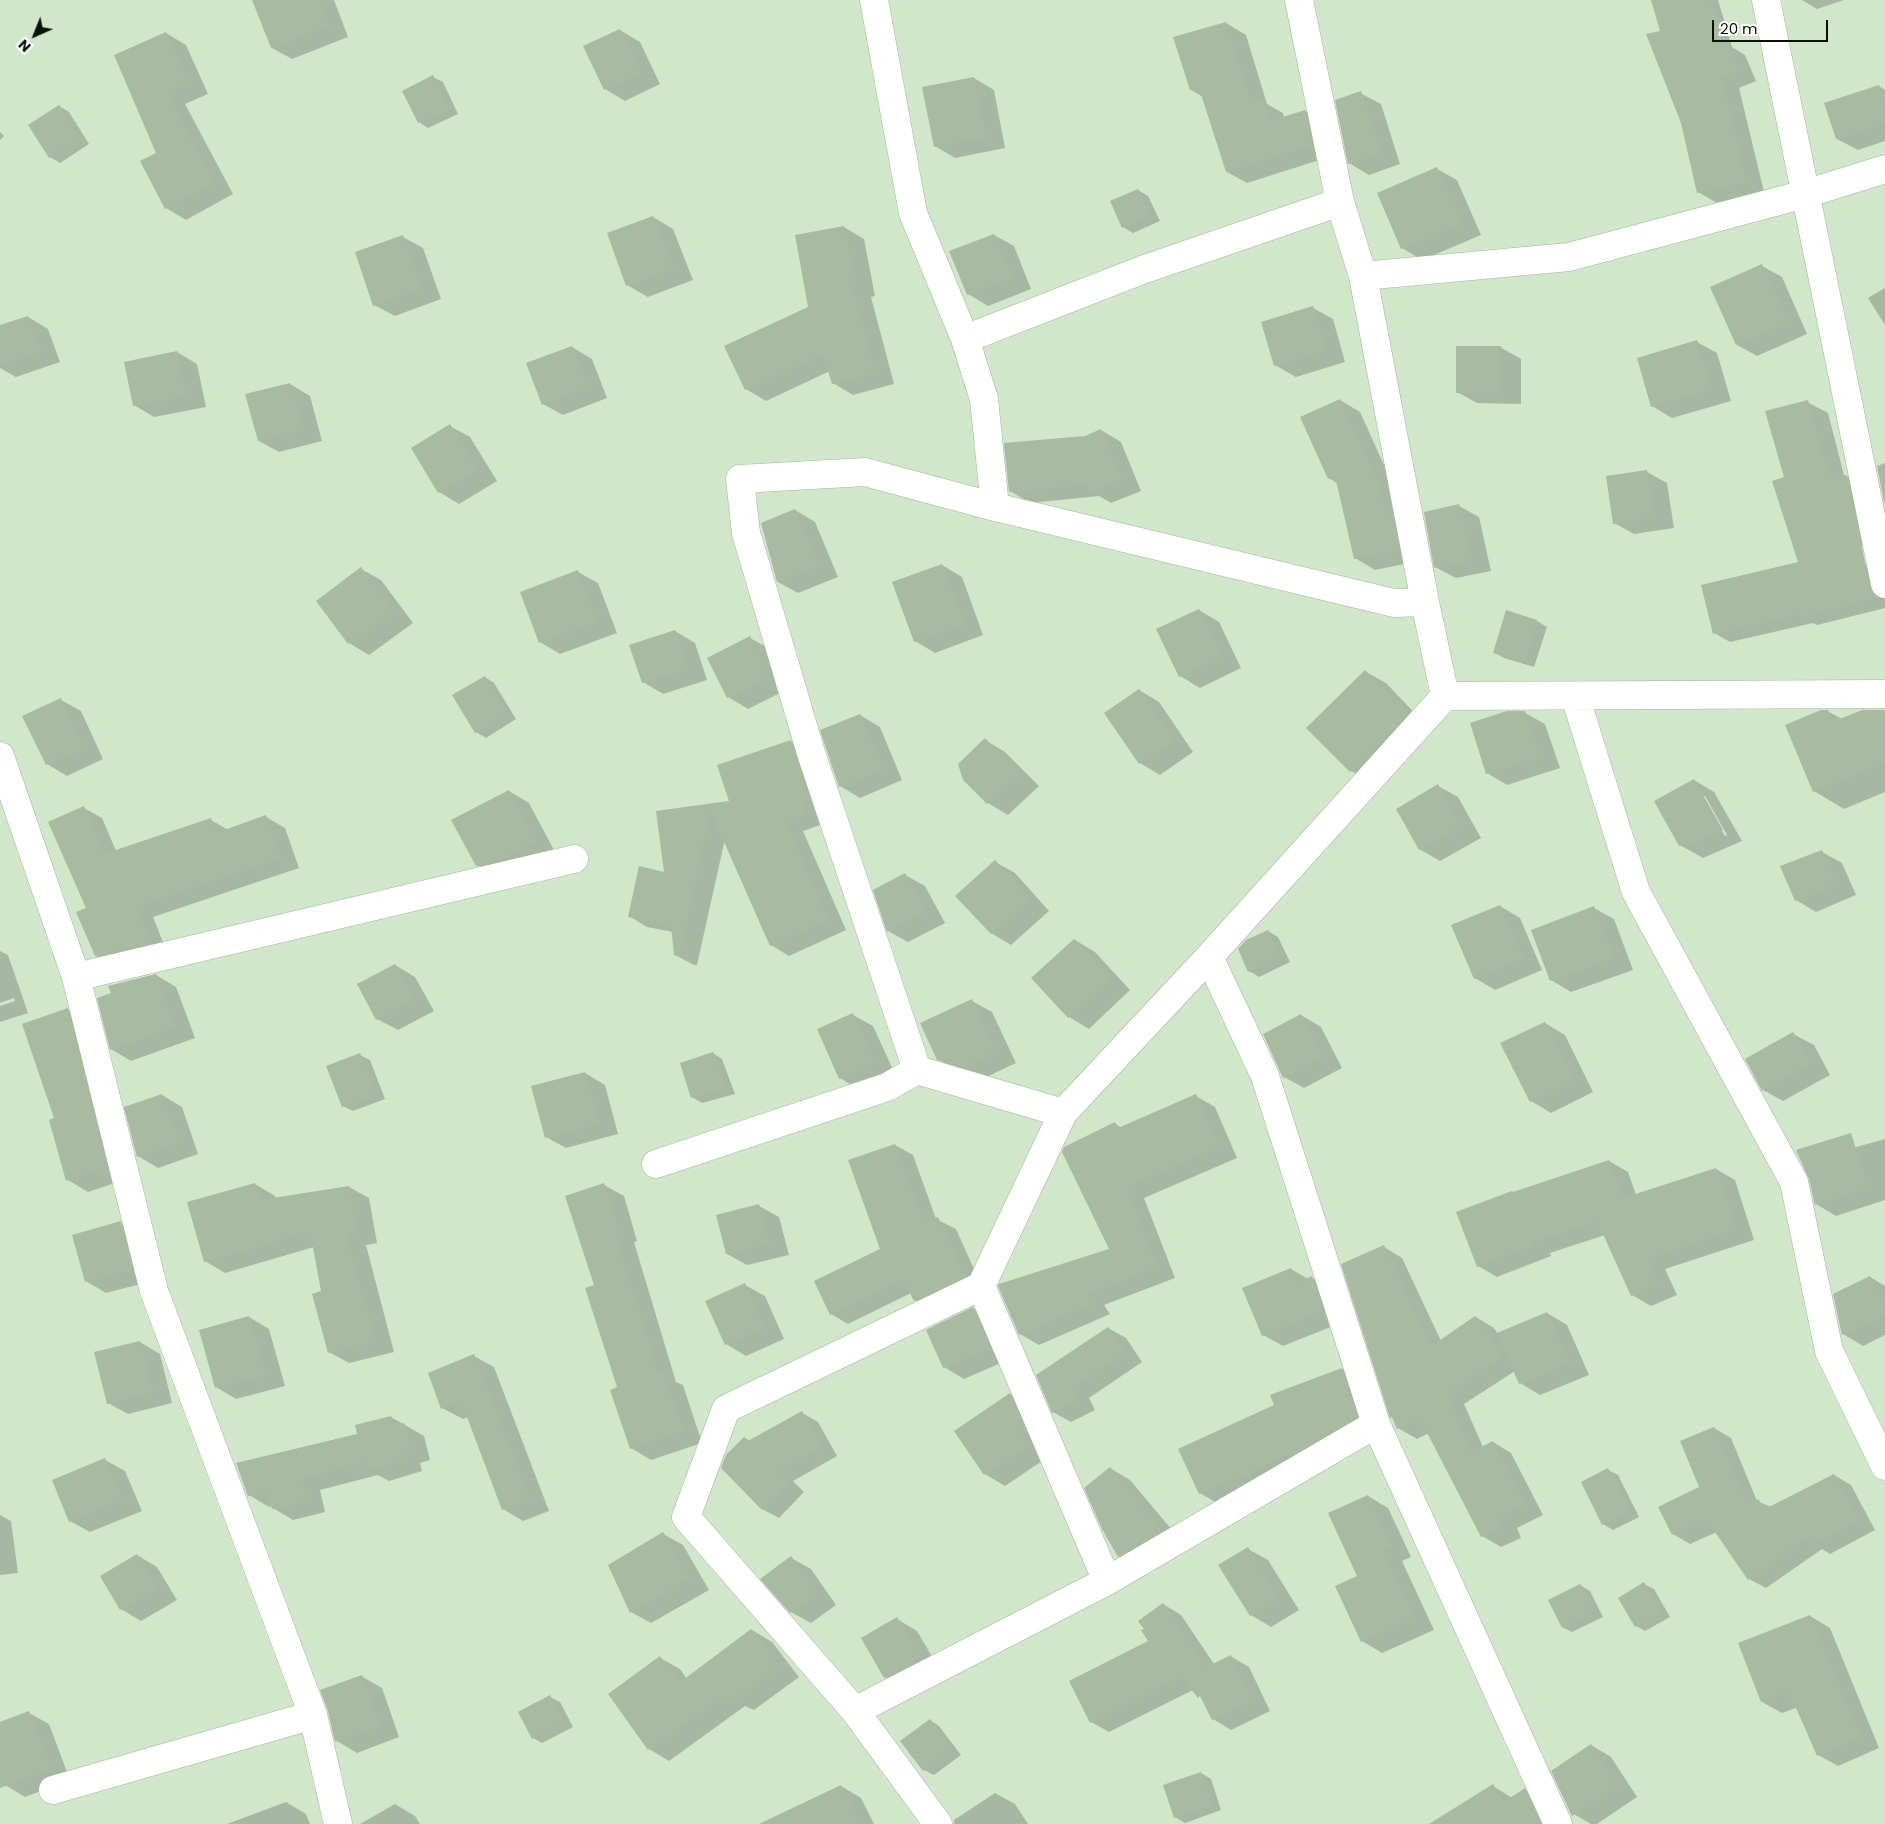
<!DOCTYPE html>
<html>
<head>
<meta charset="utf-8">
<style>
  body { margin:0 }
  #map { position:relative; width:1885px; height:1824px; overflow:hidden; background:#d0e7ca; font-family:Poppins,sans-serif }
  canvas { display:block }
  .north { position:absolute; left:10px; top:10px; width:50px; height:50px; -webkit-text-stroke:4px #fff; paint-order:stroke; rotate:224deg; font-size:14px; font-weight:700; line-height:20px; text-align:center; color:#0a1108 }
  .north::after { content:''; display:block; margin:auto; width:18px; height:22px; background:#0a1108; clip-path:polygon(50% 0,100% 100%,50% 72%,0 100%) }
  .scale { position:absolute; left:1712px; top:20px; width:116px; height:22px; box-sizing:border-box; border:2px solid #0a1108; border-top:0; padding-left:6px; font-size:15px; line-height:18px; white-space:nowrap; color:#0a1108; -webkit-text-stroke:4px #fff; paint-order:stroke }
</style>
</head>
<body>
<div id="map">
<canvas width="1885" height="1824"></canvas>
<div class="north">N</div>
<div class="scale">20 m</div>
</div>
<script>
const context = document.querySelector('canvas').getContext('2d');
context.lineJoin = 'round';
function fill(path, color) { context.fillStyle = color; context.fill(path, 'evenodd'); }
function trace(path, color, width, dash) { context.strokeStyle = color; context.lineWidth = width; context.lineCap = dash ? 'butt' : 'round'; context.setLineDash(dash || []); context.stroke(path); }
const shadow = new Path2D(`
  M254,0H334L348,37L292,59L272,48Z
  M1652,0H1718L1732,47L1745,55L1756,81L1739,88L1764,192L1717,203L1698,192L1662,31Z
  M1802,0H1844L1817,9Z
  M1226,23L1246,35L1267,104L1283,113L1284,118L1305,111L1325,123L1332,156L1247,183L1227,172L1203,97L1191,90Z
  M620,30L640,42L660,84L625,101L605,89Z
  M166,33L186,45L208,94L185,104L233,194L186,220L166,208L157,153Z
  M433,77L443,82L458,114L428,128L419,122Z
  M974,78L994,90L1005,148L955,158L935,146Z
  M1879,86L1885,90V141L1858,150L1837,139L1826,104Z
  M1360,93L1381,104L1400,164L1369,175L1349,163Z
  M59,106L69,112L89,144L60,163L50,157L30,126Z
  M0,132L4,136L0,140Z
  M1437,169L1457,180L1481,235L1422,260L1402,248Z
  M1138,190L1148,196L1160,221L1133,233L1123,227Z
  M653,217L673,229L693,280L648,297L627,285Z
  M844,227L864,239L875,296L871,297L894,384L853,395L833,383L830,371L766,401L746,389L810,308Z
  M994,235L1014,246L1031,289L988,306L968,294Z
  M403,237L423,248L441,299L395,316L374,305Z
  M1762,266L1782,277L1807,334L1757,356L1737,345Z
  M1885,288V325L1868,298Z
  M1313,308L1333,319L1345,362L1296,377L1275,365Z
  M28,317L48,329L60,362L16,377L0,368V326Z
  M1697,342L1717,353L1731,401L1672,418L1652,406Z
  M572,347L592,359L607,398L563,415L543,404Z
  M1500,347L1521,359V404L1477,403L1457,392Z
  M177,352L197,364L206,407L154,417L134,405Z
  M290,384L310,396L322,441L279,452L259,441Z
  M1340,400L1360,412L1399,498L1419,561L1375,570L1355,558L1338,484L1329,478Z
  M1807,402L1828,413L1844,475L1867,488L1878,541L1815,560L1785,478Z
  M450,426L470,437L497,481L459,504L439,492Z
  M1101,430L1121,442L1141,491L1111,503L1099,496L1030,503L1010,491L1085,437Z
  M1647,472L1667,483L1674,528L1634,534L1614,523Z
  M1459,506L1479,517L1491,571L1456,578L1435,567Z
  M795,510L815,522L838,577L798,593L778,582Z
  M942,565L962,577L983,635L935,653L915,641Z
  M1865,565L1881,574L1885,595V608L1817,625L1813,623L1730,642L1714,633Z
  M361,569L381,580L413,623L369,655L349,643L318,601Z
  M578,572L598,583L617,633L560,654L540,642Z
  M1199,610L1219,622L1241,668L1200,688L1180,676Z
  M1507,611L1537,621L1547,627L1534,667L1504,658L1494,652Z
  M675,631L695,643L707,680L663,694L643,682Z
  M750,638L770,649L790,688L748,709L728,697Z
  M1366,672L1386,683L1427,726L1371,783L1351,771L1308,728Z
  M485,677L494,683L516,719L486,738L476,732Z
  M1139,690L1159,702L1193,752L1160,775L1140,763Z
  M61,700L81,711L103,759L67,776L47,764Z
  M1827,711L1842,719L1885,711V792L1844,809L1814,791L1787,726Z
  M1525,713L1545,724L1560,768L1507,785L1487,773Z
  M860,715L880,727L902,780L860,798L840,786Z
  M985,740L1005,752L1039,786L1008,815L988,803L965,779Z
  M791,742L809,752L823,824L803,831L846,930L789,956L771,945L725,839L697,965H694L675,955L673,932L647,927L629,916L665,874L658,812L730,802Z
  M1694,780L1714,792L1742,841L1703,858L1680,845ZM1702,796H1705L1727,835L1725,836Z
  M1438,786L1458,797L1481,838L1440,861L1419,849Z
  M509,791L529,803L555,852L497,877L477,865Z
  M84,808L102,818L116,851L211,820L228,830L266,817L285,828L299,868L153,917L165,947L115,966L96,956L87,909Z
  M1822,852L1842,863L1856,895L1816,912L1796,900Z
  M995,862L1015,873L1049,911L1011,945L991,933Z
  M905,875L925,886L945,923L908,942L888,931Z
  M1500,906L1520,918L1542,970L1495,990L1475,978Z
  M1594,908L1614,919L1633,970L1571,992L1551,980Z
  M1268,931L1278,937L1290,962L1259,977L1249,971Z
  M1075,940L1095,952L1130,990L1089,1029L1069,1017Z
  M0,951L8,955L28,1013L0,1022V1006L15,1001L14,998L0,1003Z
  M395,965L415,977L434,1011L398,1030L377,1019Z
  M156,975L176,987L195,1038L131,1061L111,1049Z
  M972,1001L992,1012L1016,1063L984,1078L958,1071L938,1059Z
  M67,1009L88,1021L127,1179L88,1192L68,1180L56,1119Z
  M853,1015L873,1026L895,1074L860,1090L840,1078Z
  M1301,1015L1321,1027L1342,1068L1304,1088L1284,1077Z
  M1545,1023L1565,1035L1593,1092L1551,1113L1531,1101Z
  M1793,1034L1814,1045L1830,1075L1783,1101L1763,1090Z
  M713,1053L722,1059L735,1094L702,1103L692,1097Z
  M360,1055L370,1060L385,1099L353,1111L343,1106Z
  M585,1073L605,1085L618,1134L566,1148L546,1137Z
  M162,1095L182,1107L198,1154L158,1168L138,1156Z
  M1196,1096L1215,1107L1237,1158L1144,1198L1175,1278L1104,1305L1110,1314L1039,1345L1020,1334L1111,1250L1115,1124L1122,1128Z
  M1885,1139V1200L1836,1216L1816,1204L1810,1178L1802,1162Z
  M895,1145L913,1155L936,1219L956,1229L982,1287L932,1311L915,1300L911,1293L848,1324L831,1314L882,1249Z
  M1609,1161L1628,1172L1636,1195L1716,1169L1735,1180L1754,1240L1665,1269L1677,1295L1651,1306L1632,1295L1605,1235L1550,1253L1551,1256L1497,1277L1478,1266Z
  M255,1184L275,1196L276,1199L349,1187L369,1198L377,1243L366,1245L394,1352L349,1363L329,1352L323,1292L314,1247L225,1273L205,1261Z
  M604,1185L624,1196L637,1241L634,1242L676,1382L683,1385L702,1443L651,1460L631,1448L596,1286Z
  M759,1206L779,1217L789,1255L747,1265L727,1254Z
  M120,1223L140,1234L152,1281L106,1293L86,1281Z
  M1384,1247L1402,1258L1441,1341L1476,1317L1494,1328L1498,1334L1547,1313L1567,1325L1589,1375L1540,1395L1520,1383L1515,1371L1464,1404L1483,1447L1493,1442L1511,1453L1543,1515L1517,1528L1521,1538L1501,1547L1482,1536L1429,1433L1417,1439L1398,1428L1394,1419L1392,1417Z
  M1291,1269L1308,1279L1312,1278L1332,1289L1343,1322L1283,1346L1263,1335Z
  M1870,1277L1885,1286V1335L1863,1346L1843,1334Z
  M745,1285L765,1296L784,1339L746,1356L726,1344Z
  M973,1309L993,1320L1010,1359L964,1379L944,1367Z
  M249,1317L269,1329L285,1386L236,1399L216,1387Z
  M1108,1328L1126,1338L1142,1362L1089,1398L1095,1410L1071,1422L1053,1412Z
  M140,1342L160,1354L172,1403L128,1414L108,1403Z
  M474,1356L494,1367L549,1511L523,1521L503,1509L469,1417L463,1419L442,1408Z
  M1342,1369L1362,1381L1377,1428L1220,1505L1200,1493L1276,1406Z
  M1010,1394L1030,1406L1048,1457L1005,1486L985,1474Z
  M802,1413L818,1422L837,1456L793,1481L804,1492L779,1518L762,1509L745,1438L750,1441Z
  M391,1417L424,1436L430,1460L420,1463L422,1471L389,1481L378,1475L320,1490L325,1512L293,1520L273,1508L272,1506L269,1507L249,1495Z
  M1714,1428L1731,1438L1757,1501L1771,1507L1834,1475L1851,1485L1875,1530L1830,1554L1822,1549L1766,1588L1749,1579L1717,1532L1690,1544L1673,1534L1701,1487Z
  M105,1460L125,1471L142,1511L90,1532L70,1521Z
  M1110,1468L1130,1480L1172,1530L1139,1567L1119,1556Z
  M1608,1470L1618,1475L1639,1517L1613,1530L1603,1524Z
  M1368,1496L1388,1508L1411,1557L1402,1561L1434,1630L1382,1653L1362,1641L1337,1586L1358,1577Z
  M0,1515L11,1521L18,1573L0,1575Z
  M663,1534L683,1545L709,1590L651,1623L631,1612Z
  M1248,1549L1268,1560L1299,1610L1271,1627L1251,1615Z
  M137,1555L157,1567L177,1600L141,1621L121,1609L101,1577Z
  M791,1558L811,1569L836,1605L811,1623L791,1612Z
  M1644,1584L1654,1589L1670,1617L1645,1631L1636,1626Z
  M1580,1585L1590,1591L1603,1617L1572,1632L1562,1627Z
  M1163,1604L1181,1615L1214,1664L1230,1656L1249,1667L1270,1711L1231,1730L1213,1719L1203,1699L1193,1690L1109,1732L1091,1722L1150,1642Z
  M1810,1616L1830,1628L1879,1748L1838,1766L1818,1755L1796,1708L1782,1713L1762,1702Z
  M897,1619L917,1631L940,1670L905,1689L885,1677Z
  M752,1630L772,1642L799,1677L754,1710L745,1706L669,1761L649,1749L660,1658L680,1669L687,1679Z
  M361,1676L382,1688L399,1737L357,1753L337,1741L329,1711Z
  M550,1697L560,1702L573,1727L542,1743L533,1738Z
  M29,1713L49,1724L70,1780L25,1797L5,1785L0,1772V1724Z
  M930,1720L939,1726L961,1755L934,1775L924,1770Z
  M1591,1745L1611,1757L1637,1797L1597,1824H1591L1572,1813Z
  M1201,1773L1211,1779L1221,1810L1185,1823L1175,1817Z
  M841,1786L861,1798L874,1824H789Z
  M1493,1786L1512,1798L1525,1790L1543,1801L1554,1824H1449Z
  M995,1793L1015,1804L1028,1824H954V1820Z
  M286,1802L306,1814L310,1824H227Z
  M395,1804L415,1816L420,1824H360Z`);
const building = new Path2D(`
  M252,0H319L329,26L271,48Z
  M1651,0H1709L1738,70L1721,77L1746,182L1697,193L1681,123L1646,34L1660,31Z
  M1226,22L1251,104L1263,100L1270,121L1305,110L1312,145L1226,172L1199,88L1190,90L1173,37Z
  M620,29L641,72L604,90L583,46Z
  M166,32L188,83L166,92L214,183L165,209L140,161L156,153L114,55Z
  M433,75L449,109L418,123L402,91Z
  M974,77L986,137L934,147L922,87Z
  M1879,85L1885,102V124L1836,139L1824,103Z
  M1361,91L1381,153L1348,164L1335,100Z
  M59,105L80,138L49,158L28,125Z
  M1437,167L1462,223L1401,249L1377,193Z
  M1138,189L1151,215L1122,228L1110,201Z
  M653,216L674,268L626,286L607,233Z
  M844,226L856,285L852,286L875,373L832,384L823,354L745,390L724,346L808,307L795,235Z
  M994,234L1012,277L967,295L949,251Z
  M403,235L422,288L373,306L355,252Z
  M1762,264L1788,322L1736,345L1710,287Z
  M1313,306L1326,351L1274,366L1261,322Z
  M28,316L41,351L0,365V325Z
  M1697,340L1712,389L1651,407L1637,358Z
  M572,346L588,387L542,405L526,363Z
  M1456,346H1501L1502,393H1456Z
  M177,351L186,396L133,406L124,362Z
  M290,383L303,429L258,441L245,394Z
  M1340,399L1379,486L1387,520L1393,518L1399,550L1354,559L1335,476L1328,479L1300,417Z
  M1808,400L1825,464L1826,463L1832,480L1847,475L1870,587L1873,594L1877,597L1800,617L1799,614L1713,634L1701,585L1798,562L1772,481L1784,477L1765,411Z
  M450,424L477,470L438,493L411,448Z
  M1101,429L1121,479L1089,492L1086,484L1009,492L1004,443L1085,436Z
  M1885,463V506L1877,466Z
  M1647,470L1654,517L1613,524L1606,476Z
  M1459,504L1472,560L1434,568L1424,512Z
  M795,509L818,566L777,582L761,523Z
  M942,564L964,624L914,642L892,582Z
  M361,567L394,611L348,644L316,601Z
  M578,570L597,622L539,643L520,592Z
  M1199,609L1222,657L1179,677L1156,629Z
  M1506,610L1537,620L1524,663L1493,653Z
  M675,630L688,668L642,683L629,645Z
  M750,636L770,676L727,698L707,658Z
  M1365,670L1408,714L1350,772L1306,728Z
  M485,676L507,713L475,733L452,695Z
  M1139,689L1174,740L1139,764L1104,713Z
  M61,698L84,748L46,765L22,716Z
  M1821,710H1828L1832,722L1862,710H1885V763L1813,792L1785,725Z
  M1507,711H1525L1540,757L1486,774L1470,723Z
  M860,714L883,769L839,787L820,730Z
  M985,738L1020,774L987,804L963,780L958,764Z
  M791,740L810,799L801,802L805,814L785,820L828,920L770,946L710,810L679,956L674,955L671,926L628,917L639,866L664,872L656,811L729,801L717,765Z
  M1694,779L1723,830L1682,847L1681,845L1679,846L1654,801Z
  M1438,784L1461,826L1419,850L1396,809Z
  M509,790L536,840L495,862L476,866L451,820Z
  M84,806L104,854L211,818L216,833L266,815L281,858L135,907L148,937L143,938L146,944L95,956L76,912L86,908L48,822Z
  M1822,850L1837,883L1795,901L1780,866Z
  M995,860L1030,899L991,934L955,896Z
  M905,873L925,911L887,932L873,890Z
  M1500,905L1523,959L1474,979L1451,925Z
  M1594,906L1614,958L1550,981L1531,930Z
  M1268,930L1281,956L1248,972L1238,949L1246,940Z
  M1074,939L1111,978L1068,1018L1031,978Z
  M395,964L415,999L376,1020L357,984Z
  M156,974L175,1027L110,1050L97,998L111,993L108,986Z
  M972,999L996,1051L963,1067L937,1060L920,1023Z
  M68,1008L107,1167L66,1181L49,1120L54,1118L22,1024Z
  M853,1013L875,1063L839,1079L817,1029Z
  M1301,1014L1323,1057L1283,1078L1263,1034Z
  M1545,1022L1574,1081L1530,1102L1500,1043Z
  M1793,1032L1811,1063L1762,1091L1745,1059Z
  M713,1052L726,1088L691,1098L680,1063Z
  M360,1053L376,1094L342,1107L326,1066Z
  M585,1072L599,1123L545,1138L531,1086Z
  M162,1094L179,1142L137,1157L124,1107Z
  M1196,1094L1219,1147L1126,1187L1157,1267L1086,1294L1092,1303L1019,1335L998,1286L999,1284L1109,1249L1062,1152L1064,1147L1115,1122L1118,1128Z
  M1851,1133L1868,1188L1815,1205L1809,1179L1796,1150Z
  M895,1144L924,1223L938,1217L965,1277L914,1301L903,1279L830,1315L814,1281L880,1249L848,1160Z
  M1609,1160L1623,1198L1716,1168L1736,1229L1647,1258L1658,1284L1631,1296L1597,1221L1532,1242L1533,1245L1477,1267L1456,1212L1512,1191L1513,1192Z
  M255,1183L260,1200L349,1186L357,1232L346,1234L375,1341L328,1353L312,1294L321,1291L310,1231L204,1262L187,1202Z
  M604,1183L618,1229L614,1231L658,1374L663,1372L683,1431L630,1449L610,1390L617,1387L585,1288L594,1285L565,1196Z
  M759,1204L769,1244L726,1254L716,1215Z
  M121,1221L133,1269L85,1282L72,1235Z
  M1384,1245L1430,1347L1475,1316L1503,1356L1446,1393L1471,1452L1493,1441L1525,1504L1499,1517L1503,1527L1481,1537L1420,1419L1397,1429L1392,1417L1390,1418L1341,1264Z
  M1291,1268L1297,1283L1312,1276L1323,1310L1262,1336L1242,1288Z
  M1870,1276L1885,1306V1315L1842,1335L1833,1294Z
  M745,1283L764,1328L725,1345L705,1301Z
  M973,1307L990,1348L943,1368L926,1330Z
  M1547,1312L1569,1363L1519,1384L1497,1333Z
  M249,1316L265,1375L215,1388L199,1330Z
  M1108,1327L1126,1352L1072,1388L1078,1399L1052,1413L1036,1375Z
  M140,1341L153,1392L107,1404L94,1352Z
  M474,1354L530,1500L502,1510L461,1401L441,1409L428,1373Z
  M1342,1368L1357,1417L1293,1455L1292,1453L1199,1494L1178,1449L1274,1405L1270,1395Z
  M1010,1393L1024,1427L1019,1430L1029,1445L984,1475L954,1431Z
  M802,1411L822,1447L778,1471L789,1482L762,1510L721,1468L726,1455L744,1437L748,1441Z
  M391,1416L394,1426L404,1423L411,1449L401,1452L403,1460L367,1470L365,1461L301,1479L306,1501L272,1509L267,1492L248,1496L236,1463L357,1434L355,1425Z
  M1714,1427L1748,1506L1758,1499L1765,1509L1834,1474L1859,1521L1812,1545L1808,1537L1748,1580L1706,1519L1672,1535L1658,1507L1699,1487L1680,1441Z
  M105,1458L122,1499L69,1522L52,1480Z
  M1110,1467L1152,1518L1160,1532L1118,1557L1102,1529L1084,1488Z
  M1608,1468L1630,1511L1602,1525L1581,1482Z
  M1368,1495L1391,1546L1383,1550L1414,1618L1361,1642L1335,1586L1357,1576L1328,1513Z
  M663,1532L689,1578L630,1613L608,1565Z
  M1248,1547L1279,1598L1250,1616L1218,1565Z
  M137,1554L158,1588L120,1610L100,1576Z
  M791,1556L817,1593L790,1613L760,1579Z
  M1644,1582L1661,1612L1635,1627L1618,1598Z
  M1580,1584L1594,1611L1562,1628L1548,1600Z
  M1163,1603L1206,1667L1231,1655L1252,1700L1212,1720L1200,1696L1198,1698L1181,1676L1090,1723L1069,1681L1148,1641L1141,1630L1144,1629L1138,1621Z
  M1810,1615L1860,1737L1817,1756L1789,1691L1761,1702L1738,1643Z
  M897,1617L921,1658L884,1678L861,1638Z
  M751,1629L779,1665L733,1700L727,1693L648,1750L608,1694L660,1656L679,1683Z
  M362,1675L380,1726L335,1742L328,1711L320,1690Z
  M550,1695L564,1722L532,1739L518,1712Z
  M29,1711L51,1768L0,1788V1722Z
  M930,1719L952,1749L923,1771L900,1741Z
  M1591,1744L1618,1785L1572,1816L1551,1771Z
  M1201,1772L1212,1805L1174,1818L1163,1785Z
  M1493,1784L1504,1802L1525,1788L1541,1824H1429Z
  M841,1785L860,1824H759Z`);
const minor = new Path2D(`
  M874,0L913,213L965,339L984,399L995,507
  M1299,0L1340,202L1363,276L1425,602L1445,696
  M1766,0L1885,584
  M1363,276L1569,257L1805,194L1885,169
  M965,339L1142,270L1340,202
  M1575,696L1636,892L1794,1182L1829,1351L1885,1466
  M0,756L76,977L154,1291L313,1715L338,1824
  M1209,957L1265,1076L1376,1424L1558,1824
  M76,977L574,859
  M917,1070L811,753L746,533L740,479L865,472L995,507L1394,603L1425,602
  M656,1164L887,1087L917,1070L1063,1113
  M981,1286L1107,1581
  M855,1711L1107,1581L1376,1424
  M53,1790L313,1715
  M938,1824L855,1711L686,1517L726,1409L981,1286L1063,1113L1209,957L1445,696L1885,694`);
fill(shadow, '#0003');
fill(building, '#a6bba0');
trace(minor, '#a1b79b', 29);
trace(minor, '#fff', 28);
</script>
</body>
</html>
